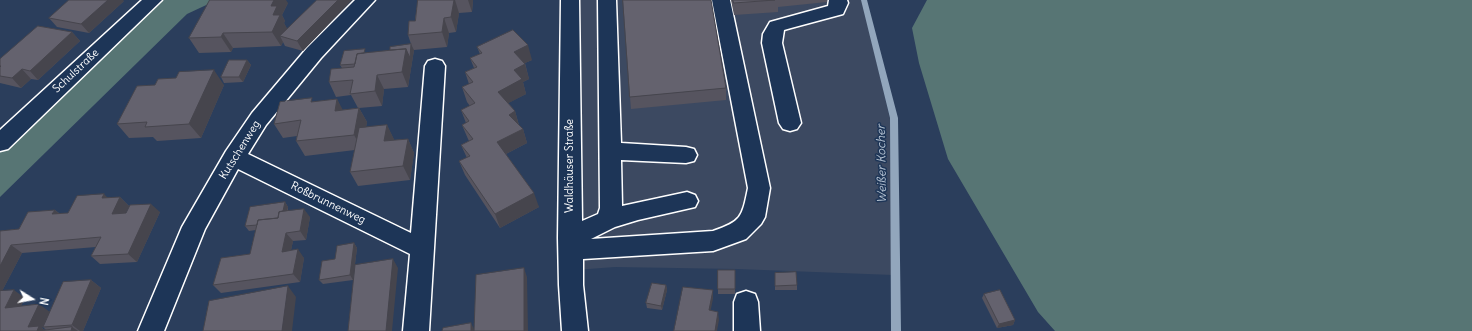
<!DOCTYPE html>
<html>
<head>
<meta charset="utf-8">
<style>
  body { margin:0 }
  #map { position:relative; width:1472px; height:331px; overflow:hidden; background:#2b3e5c; font-family:Delius,sans-serif }
  canvas { display:block }
  .north { position:absolute; left:12px; top:279px; width:40px; height:40px; -webkit-text-stroke:3px #1d3557; paint-order:stroke; rotate:101deg; font-size:11px; font-weight:700; line-height:16px; text-align:center; color:#fff }
  .north::after { content:''; display:block; margin:auto; width:14px; height:18px; background:#fff; clip-path:polygon(50% 0,100% 100%,50% 72%,0 100%) }
</style>
</head>
<body>
<div id="map">
<canvas width="1472" height="331"></canvas>
<div class="north">N</div>
</div>
<script>
const context = document.querySelector('canvas').getContext('2d');
context.lineJoin = 'round';
function fill(path, color) { context.fillStyle = color; context.fill(path, 'evenodd'); }
function trace(path, color, width, dash) { context.strokeStyle = color; context.lineWidth = width; context.lineCap = dash ? 'butt' : 'round'; context.setLineDash(dash || []); context.stroke(path); }
function drawText(font, color, halo, rows, align = 'center') {
  context.font = font + ' Delius,sans-serif'; context.lineWidth = 3; context.setLineDash([]); context.textBaseline = 'middle'; context.strokeStyle = halo; context.fillStyle = color; for (const [text, x, y, turn = 0] of rows) {
    context.save(); context.translate(x, y); context.rotate((+turn || 0) * Math.PI / 180); context.textAlign = isNaN(turn) ? turn : align; if (halo) context.strokeText(text, 0, 0); context.fillText(text, 0, 0); context.restore();
  }
}
const built = new Path2D(`
  M573,0H862L890,119L893,275L737,269L615,267L575,270Z`);
const green = new Path2D(`
  M160,0H217L187,14L0,197V152Z
  M927,0H1472V331H1055L1038,312L948,159L919,63L912,28Z`);
const stream = new Path2D(`
  M861,0H867L898,118L901,331H891L890,118Z`);
const minor = new Path2D(`
  M142,0H162L8,149L0,151V130Z
  M355,0H375L321,58L266,125L248,154L411,233L425,66L428,61L435,59L442,61L445,66L429,331H403L410,254L238,169L205,229L164,331H138L182,227L226,151L252,113L307,48Z
  M561,0H579L582,221L598,214L600,208L598,0H616L621,143L686,147L694,149L697,155L694,161L686,163L621,160L622,206L687,192L695,195L698,201L695,207L638,220L615,227L591,239L713,231C742,221 742,217 748,188L712,0H730L770,188L765,217L761,224L746,239L713,251L583,259V285L588,331H562L559,285L558,238Z
  M829,0H847L848,3L843,14L791,28L784,30L782,43L801,123L797,129L790,131L783,129L779,123L762,43L763,34L770,22L828,6Z
  M746,291L755,294L758,302L760,331H734V302L737,294Z`);
const wall = new Path2D(`
  M317,0L303,51L285,46L283,42L281,46L233,48L231,52L199,53L189,38L288,3L282,15L285,21L284,23L287,29Z
  M418,0H473L472,12L459,13L456,32L449,33L447,47L414,50L408,87L384,89L382,106L359,108L367,122L366,127L387,125L394,140L408,139L414,153L410,180L358,186L350,172L355,150L305,156L296,141L297,136L283,138L274,124L314,102L337,99L342,110L358,108L351,95L336,97L329,82L342,68L340,65L367,53L390,50L411,44L408,35L415,21Z
  M731,0H827V2L778,7V12L734,15Z
  M124,1L89,33L57,27L49,18Z
  M72,32L80,41L38,80L31,79L21,88L0,83V59Z
  M477,47L532,60L525,63L529,79L523,82L526,94L508,103L515,111L519,125L523,129L527,143L506,154L539,207L500,228L465,175L459,161L467,158L461,145L469,141L468,139L462,125L466,123L461,110L470,106L467,102L462,87L469,84L465,72L474,68L470,58L480,54Z
  M247,60L251,65L243,82L224,83L221,77Z
  M224,85L201,138L157,141L153,137L129,138L117,124Z
  M726,88V100L631,109L630,97Z
  M120,197L129,206L125,213L160,212L137,262L100,264L91,256L96,247L22,253L2,291L25,298L21,306L50,312L42,328L45,330H46L43,327L91,280L101,288L83,331H0V231L19,229L55,210L59,213H68L108,198Z
  M285,202L288,207V211L310,217L306,240L293,241L291,250L304,258L300,282L221,293L213,285L250,254L256,230L249,231L245,226Z
  M354,243L357,248L353,280L323,284L319,280L335,259Z
  M735,270V294H718V289Z
  M775,273L797,285V290H775Z
  M666,285L667,290L662,310L647,308L646,303Z
  M984,294L1015,320L1013,325L997,328L982,298Z`);
const shadedWall = new Path2D(`
  M108,0H123L124,1L89,33L81,24Z
  M274,0H286L288,3L282,15L285,21L284,23L288,30L280,36L283,42L281,46L272,32L273,15L271,6Z
  M338,0H352L303,51L297,41Z
  M454,0H455L459,13L456,32L451,17Z
  M468,0H473L472,12Z
  M444,18L449,33L447,47L442,32Z
  M72,32L80,41L38,80L30,71Z
  M223,33L233,48L231,52L221,37Z
  M411,44L414,50L408,87L402,72L406,49Z
  M528,45L532,60L518,66L514,52Z
  M247,60L251,65L243,82L239,77Z
  M525,64L529,79L523,82L526,94L503,106L498,92L514,70Z
  M22,69L31,79L21,88L12,78Z
  M214,70L224,85L201,138L189,124Z
  M377,75L384,89L382,106L375,91Z
  M337,99L345,114L335,111Z
  M359,108L367,122L362,149L354,135Z
  M515,111L519,126L509,115Z
  M387,125L394,139L391,155L384,141Z
  M523,129L527,143L502,156L497,142Z
  M408,139L414,153L410,180L403,166Z
  M534,193L539,207L500,228L495,214Z
  M104,194L113,203L102,198Z
  M120,197L129,206L121,223L112,214Z
  M285,202L288,207L284,226L280,221Z
  M151,204L160,212L137,262L128,254Z
  M304,209L310,217L306,240L300,231Z
  M55,210L64,218L52,214Z
  M286,233L293,241L289,260L282,252Z
  M354,243L357,248L353,280L350,275Z
  M11,245L22,253L0,295V266Z
  M298,249L304,258L300,282L293,274Z
  M393,259L398,268L392,331H386Z
  M524,268L527,277L528,331H524Z
  M91,280L101,288L83,331H80L72,325Z
  M666,285L667,290L662,310L661,306Z
  M288,286L296,297L292,331H282Z
  M14,290L25,298L16,316L5,308Z
  M713,290V299L709,318V310Z
  M39,304L50,312L42,328L46,331H33L28,327Z
  M718,312L719,320L717,331H715Z
  M1015,320L1013,325L997,328L999,324Z
  M471,323L475,331H471Z
  M72,327L78,331H71Z`);
const building = new Path2D(`
  M69,0H108L81,24L49,18Z
  M210,0H274L271,6H277L273,15H280L272,32L223,33L221,37L189,38Z
  M317,0H338L297,41L280,36Z
  M418,0H454L451,17L444,18L442,32L408,35L409,21H415Z
  M623,0H711L726,88L630,97Z
  M733,0H775L734,3Z
  M38,26L72,32L30,71L22,69L12,78L0,76V67L1,66H0V59Z
  M513,30L528,45L514,52L525,64L514,70L522,79L498,92L515,111L509,115L523,129L497,142L534,193L495,214L459,161L470,156L461,145L473,139L462,125L469,121L461,110L475,103L462,87L473,82L465,72L477,67L470,58L482,53L477,47Z
  M411,44L410,58L406,49L390,50V47Z
  M365,49L364,53L357,54L355,64L340,65L344,51Z
  M406,49L402,72L377,75L375,91L350,94L353,80L329,82L331,69L354,67L357,54Z
  M229,60H247L239,77H221Z
  M214,70L189,124L145,127L147,122L117,124L137,86L155,85L158,79L176,78L179,72Z
  M312,98L311,102L337,99L335,111L359,108L354,135L296,141L301,120L274,124L280,102Z
  M387,125L384,141L408,139L403,166L350,172L359,128Z
  M104,194L102,198L120,197L112,214L126,213L130,205L151,204L128,254L91,256L101,237L11,245L0,266V231L19,229L28,212L55,210L52,214L68,213L77,196Z
  M285,202L283,211L279,212L278,218L258,220L257,225L245,226L250,207Z
  M304,209L300,231L286,233L282,252L298,249L293,274L213,285L221,258L250,254L258,220L278,218L279,212Z
  M354,243L350,275L319,280L322,261L335,259L337,246Z
  M393,259L386,331H348L355,265Z
  M524,268V331H474L476,275Z
  M718,270H735V289H718Z
  M796,272L797,285L775,286V273Z
  M91,280L72,325L43,327L63,282Z
  M652,283L666,285L661,306L646,303Z
  M288,286L282,331H203L209,301Z
  M683,287L713,290L709,310L718,312L715,331H674Z
  M14,290L5,308L39,304L28,327L39,326L37,331H0V291Z
  M1000,290L1015,320L999,324L984,294Z
  M471,323V331H442L443,328Z
  M72,327L71,331H38Z`);
const streetNames = [
  ["Schulstraße",76,71,-43],
  ["Kutschenweg",240,150,-58],
  ["Waldhäuser Straße",570,166,-90],
  ["Roßbrunnenweg",328,203,26]
];
const waterNames = [
  ["Weißer Kocher",882,164,-91]
];
fill(built, '#3c4961');
fill(green, '#577574');
fill(stream, '#92a6bc');
trace(minor, '#fff', 3);
fill(minor, '#1d3557');
fill(wall, '#56545f');
fill(shadedWall, '#46454d');
fill(building, '#64626e');
trace(building, '#46454d', 1);
drawText('11px', '#fff', '#1d3557', streetNames);
drawText('italic 12px', '#b7c4d3', '#1d3557', waterNames);
</script>
</body>
</html>
